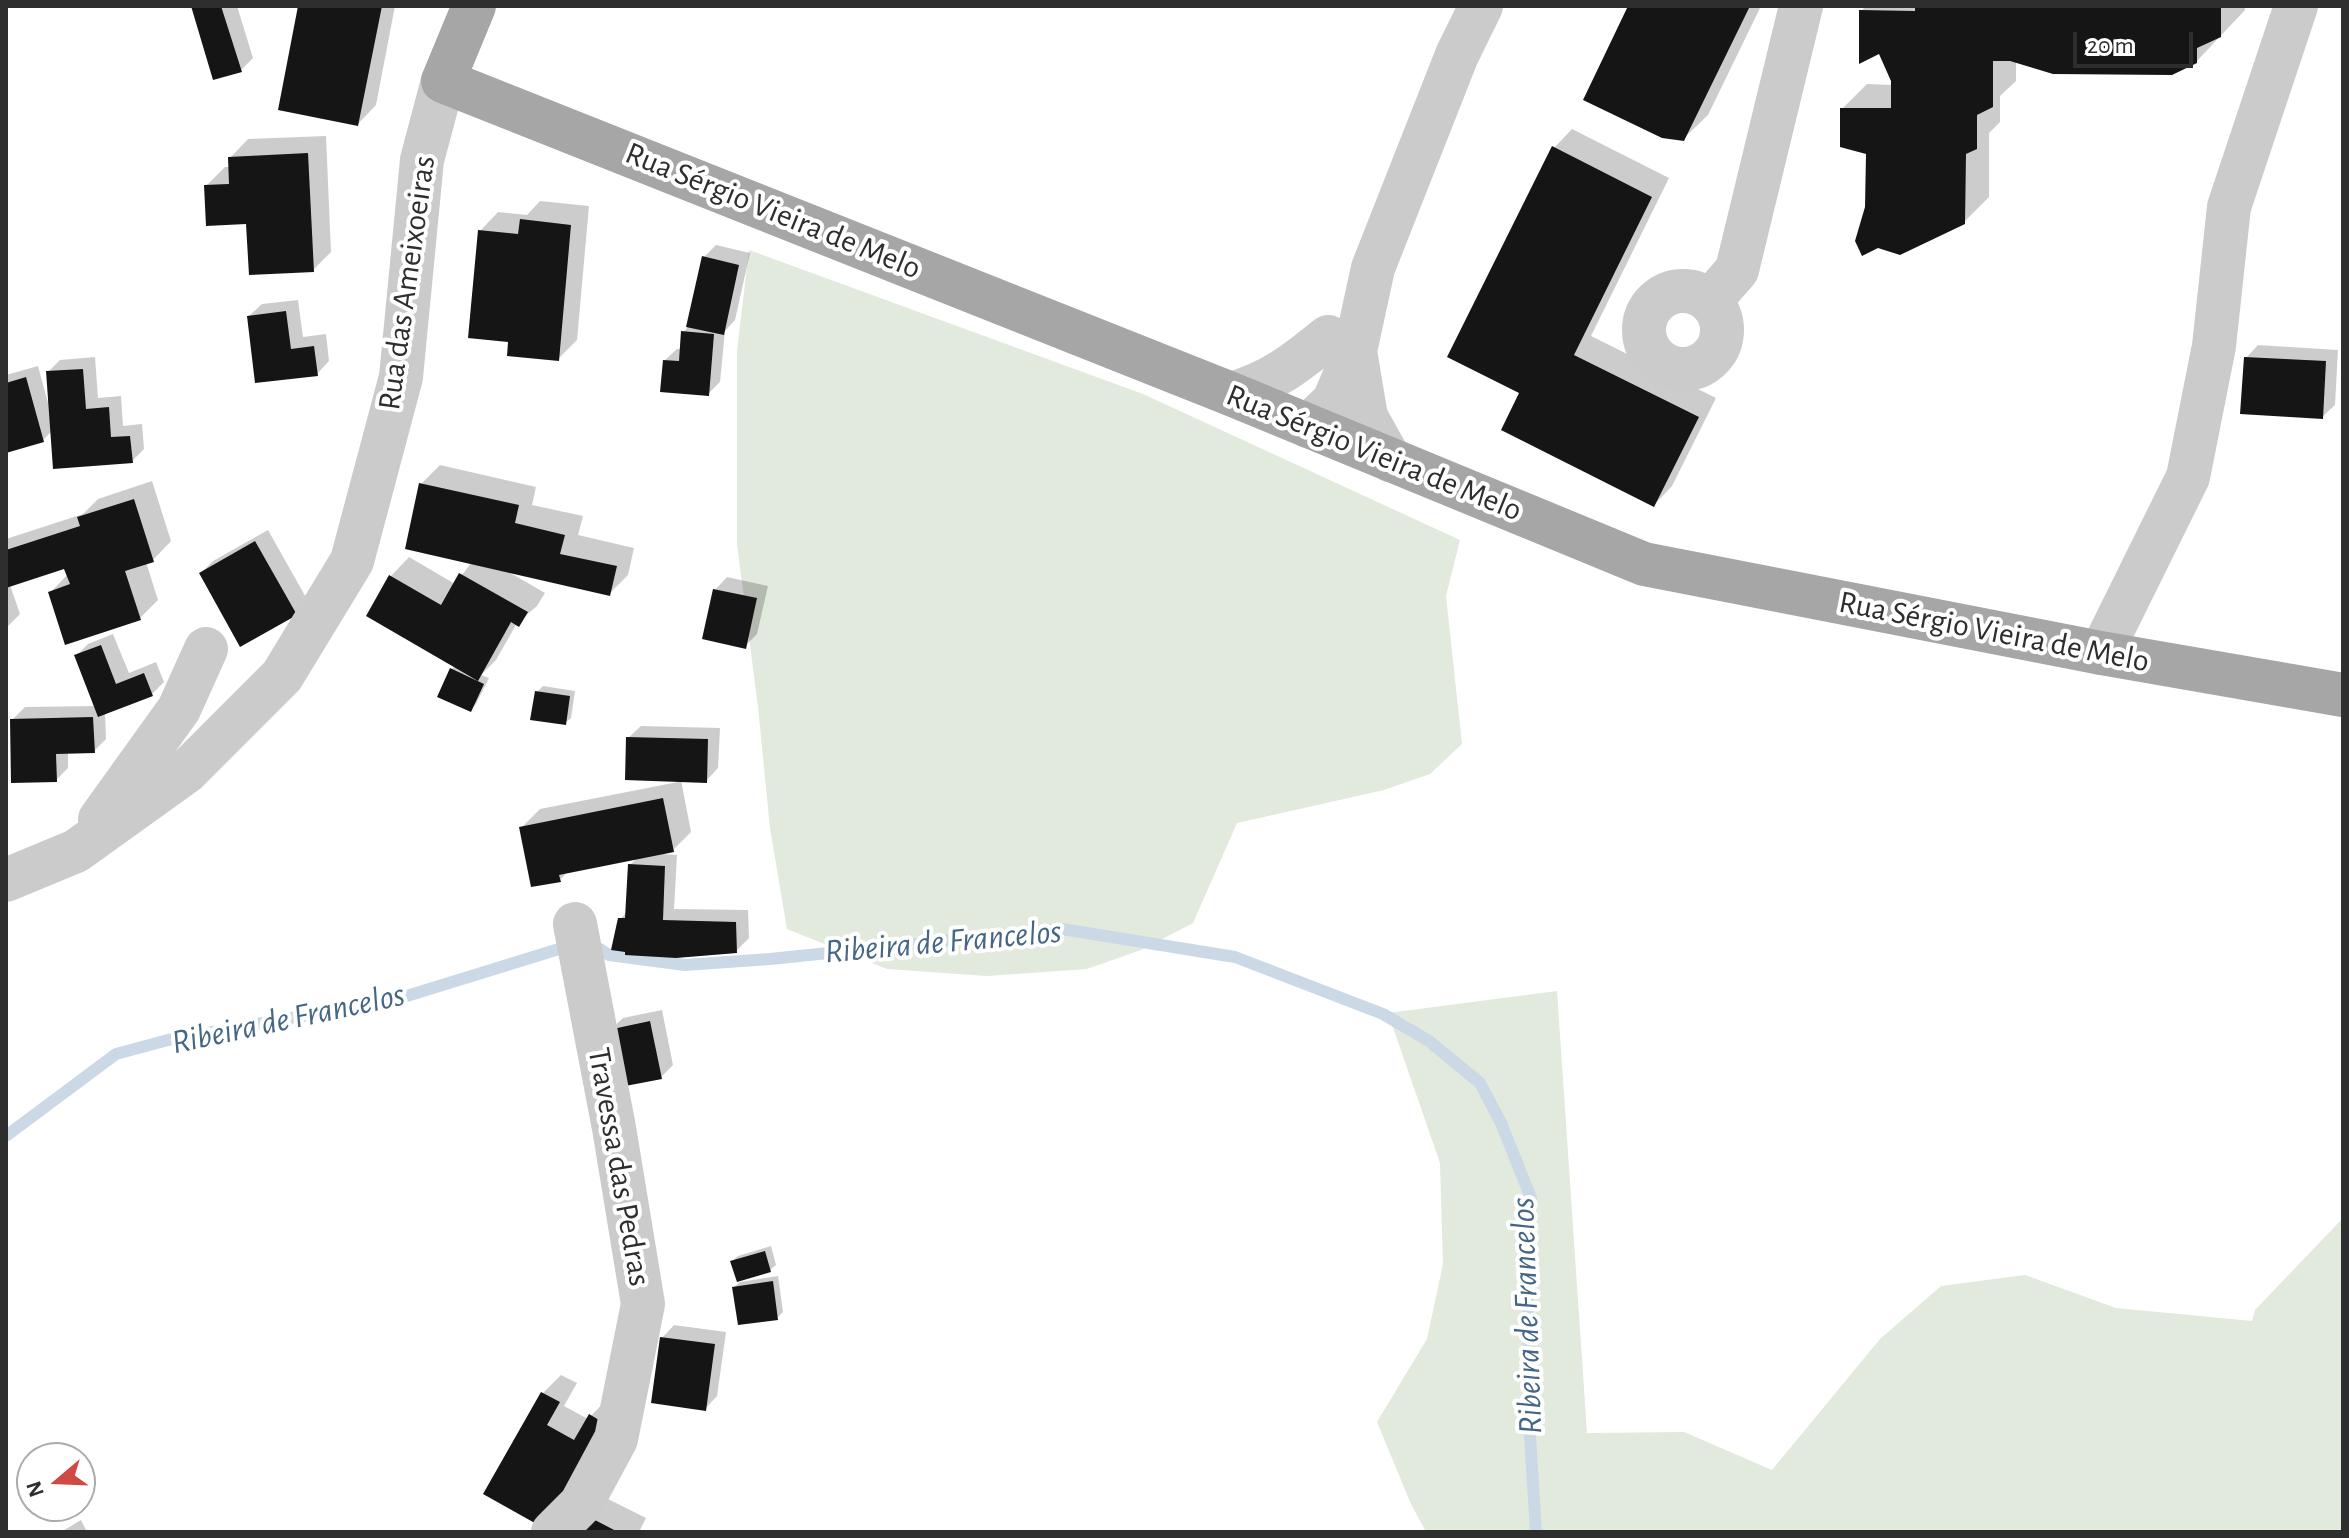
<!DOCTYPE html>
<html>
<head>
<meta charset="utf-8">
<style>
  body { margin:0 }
  #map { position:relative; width:2349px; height:1538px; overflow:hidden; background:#fff; font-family:"Alegreya Sans",sans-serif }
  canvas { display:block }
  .frame { position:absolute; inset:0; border:8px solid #2e2e2e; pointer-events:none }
  .north { position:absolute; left:16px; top:1442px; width:80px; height:80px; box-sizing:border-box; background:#fff; border:2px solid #ababab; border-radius:50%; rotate:251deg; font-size:22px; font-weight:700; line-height:32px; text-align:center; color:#2e2e2e }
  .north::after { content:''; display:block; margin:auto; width:28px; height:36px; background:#d04a45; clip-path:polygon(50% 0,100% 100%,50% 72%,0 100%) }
  .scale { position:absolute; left:2073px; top:32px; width:120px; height:36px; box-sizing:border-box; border:4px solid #2e2e2e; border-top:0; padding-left:10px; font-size:24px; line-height:28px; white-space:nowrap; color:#2e2e2e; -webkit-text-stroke:6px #fff; paint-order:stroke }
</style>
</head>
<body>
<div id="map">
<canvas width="2349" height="1538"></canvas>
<div class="frame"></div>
<div class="north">N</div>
<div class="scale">20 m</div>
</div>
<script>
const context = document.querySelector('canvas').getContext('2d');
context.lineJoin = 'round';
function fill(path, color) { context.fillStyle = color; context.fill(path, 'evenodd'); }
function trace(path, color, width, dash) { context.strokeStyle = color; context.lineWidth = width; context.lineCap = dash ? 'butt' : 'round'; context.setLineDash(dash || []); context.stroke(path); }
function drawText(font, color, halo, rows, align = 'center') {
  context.font = font + ' "Alegreya Sans",sans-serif'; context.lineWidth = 8; context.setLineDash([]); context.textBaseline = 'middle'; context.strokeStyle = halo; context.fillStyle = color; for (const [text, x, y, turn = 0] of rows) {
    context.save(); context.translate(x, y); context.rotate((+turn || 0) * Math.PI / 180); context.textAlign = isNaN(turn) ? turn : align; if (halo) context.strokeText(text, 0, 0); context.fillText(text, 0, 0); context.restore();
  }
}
const green = new Path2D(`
  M749,250L1143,394L1460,540L1446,596L1462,744L1430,774L1384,790L1237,823L1193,923L1141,950L1087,969L987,976L887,969L787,929L770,828L758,707L737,544V351Z
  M1557,991L1587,1433L1684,1432L1772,1470L1880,1339L1941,1286L2025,1275L2116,1308L2252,1321L2255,1310L2343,1218V1532H1426L1411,1504L1377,1422L1427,1339L1443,1264L1440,1163L1388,1013Z`);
const shadow = new Path2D(`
  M193,6H237L253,58L241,70Z
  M300,6H395L376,105L358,124Z
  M1630,6H1761L1708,115L1683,139Z
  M1866,6H2245V10L2196,62L2016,61V81L2000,96V122L1989,133V197L1964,222L1878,246L1867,207L1868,153L1842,109L1867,84L1893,85L1861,11Z
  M1572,129L1669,178L1591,336L1716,398L1672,486L1654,505L1522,392L1554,148Z
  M326,136L331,252L313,270L248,222L206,186L225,167H230V158L248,139Z
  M540,201L589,206L577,340L558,359L510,340L480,231L498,212L527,215Z
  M716,245L750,253L735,320L725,331L720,382L708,394L664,361L677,349H682L683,332L688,327L704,257Z
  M298,300L303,337L326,334L329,361L317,374L249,316L262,304Z
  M2258,345L2338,350L2335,405L2322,417L2246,358Z
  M95,357L98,398L121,396L123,426L142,424L144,449L132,461L52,431L43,440L6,451V375L38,366L48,403V372L60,360Z
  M440,465L536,487L532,505L583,516L578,535L634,548L628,575L609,594L507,571L545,593L537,606L517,623L496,660L481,675L489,678L476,704L470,710L452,669L456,665L369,615L391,576L409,557L455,584L472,562L421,484Z
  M152,481L171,541L153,560L146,562L158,600L140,618L50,593L68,574L66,567L10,585L20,614L6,628V539L83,514L98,499Z
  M268,530L308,601L296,614L201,573L213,561Z
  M727,577L768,586L757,634L745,646L715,590Z
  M113,634L129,673L156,662L164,682L152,694L105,712L106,739L94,751L68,752V768L56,780L12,720L25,707L95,706L76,656L88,644Z
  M543,686L575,691L571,718L565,723L537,692Z
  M641,726L720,728L718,768L706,781L681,780L691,832L673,850L663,854L677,855L674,909L748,910L749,938L736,951L620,919L627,912L630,865L637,858L568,871L560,880L521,828L540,809L678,782L628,738Z
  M662,1010L673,1065L661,1077L610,1030L623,1018Z
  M771,1246L776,1265L770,1270L732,1261L738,1256Z
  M778,1276L783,1312L777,1318L734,1287L740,1282Z
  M674,1325L726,1332L717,1396L705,1409L662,1338Z
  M561,1375L577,1383L564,1406L588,1419L609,1397L549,1529L543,1393Z
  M590,1490L646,1518L639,1532H559Z
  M81,1520L87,1532H61Z`);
const stream = new Path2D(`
  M589,942L609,955L685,965L770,959L1062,929L1235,957L1383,1014L1429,1041L1480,1083L1501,1123L1531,1198L1528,1289L1530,1437L1536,1532
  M6,1136L116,1054L168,1040L397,999L572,945`);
const building = new Path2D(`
  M191,6H221L242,72L213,80Z
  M298,6H382L358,126L278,110Z
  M1628,6H1750L1684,141L1662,138L1583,100Z
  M1915,6H2221V37L2197,48V63L2172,75L2053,74L2010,61H1993V107L1977,115V149L1966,154L1965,224L1900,255L1878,248L1862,256L1855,241L1865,207L1866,154L1840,147V108H1891V81L1879,54L1859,64V10L1915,11Z
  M1552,146L1652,197L1574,355L1699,417L1654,507L1501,430L1519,393L1447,357Z
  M308,153L314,272L249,275L246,224L206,226L204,185L229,184L228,157Z
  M520,219L571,225L559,361L507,356L508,342L468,338L478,230L518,234Z
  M702,256L739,265L724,335L686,327Z
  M286,311L291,349L314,346L318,376L255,383L247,316Z
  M681,331L714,334L709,396L660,392L663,360L679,361Z
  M2244,357L2326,361L2323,419L2240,414Z
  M83,369L86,409L109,407L111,437L130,436L133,463L53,469L46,371Z
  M26,377L44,442L6,453V383Z
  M419,483L519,505L515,523L565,535L560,554L617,566L610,596L405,549Z
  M134,499L154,562L125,571L141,620L65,645L48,592L70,584L64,569L6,588V550L80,526L77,517Z
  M255,541L297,615L240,647L199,573Z
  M459,573L528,612L519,627L511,622L478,681L366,616L389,575L441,605Z
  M713,589L757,598L746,649L702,639Z
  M101,645L116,684L144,673L153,696L98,717L74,655Z
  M450,668L484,684L471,712L437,697Z
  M535,691L570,696L566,725L530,720Z
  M93,717L95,753L56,754L57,782L11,783L10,719Z
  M626,737L708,739L707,783L625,780Z
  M663,798L674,852L559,875L561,882L531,887L519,827Z
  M628,864L665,866L663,920L736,922L737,953L676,958L625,955V952L611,950L618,918H625Z
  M650,1021L662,1079L620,1087L608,1030Z
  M765,1251L771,1272L737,1282L730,1261Z
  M773,1281L778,1320L738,1325L732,1287Z
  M660,1337L715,1344L706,1411L651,1403Z
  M541,1392L560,1402L547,1425L574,1440L589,1414L609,1426L549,1531L483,1494Z
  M570,1507L618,1532H557Z`);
const minor = new Path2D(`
  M1644 330a39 39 0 1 1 78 0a39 39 0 1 1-78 0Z
  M1710,301L1737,270L1801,6
  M1355,351L1366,417L1390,460
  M1231,394C1272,382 1295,364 1328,337
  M1308,426L1334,401L1355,351L1373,268L1457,55L1481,6
  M2101,653L2188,477L2214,346L2229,207L2296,6
  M100,819L179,709L206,649
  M6,880L76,851L186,772L282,676L352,561L401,377L422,160L443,81
  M553,1532L581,1504L616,1439L643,1304L614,1128L575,924`);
const major = new Path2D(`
  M474,6L443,81L1231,394L1644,564L2101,653L2343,695`);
const streetNames = [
  ["Rua Sérgio Vieira de Melo",773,211,22],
  ["Rua das Ameixoeiras",407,283,-82],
  ["Rua Sérgio Vieira de Melo",1374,453,22],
  ["Rua Sérgio Vieira de Melo",1994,632,11],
  ["Travessa das Pedras",619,1167,80]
];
const waterNames = [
  ["Ribeira de Francelos",943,942,-5],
  ["Ribeira de Francelos",288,1019,-12],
  ["Ribeira de Francelos",1527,1316,-92]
];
fill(green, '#e2e9dd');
fill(shadow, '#0003');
trace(stream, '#cbd9e7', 12);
fill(building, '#151515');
trace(minor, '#cbcbcb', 44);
trace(major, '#a6a6a6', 44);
drawText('32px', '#2e2e2e', '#fff', streetNames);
drawText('italic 34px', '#466686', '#fff', waterNames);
</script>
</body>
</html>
